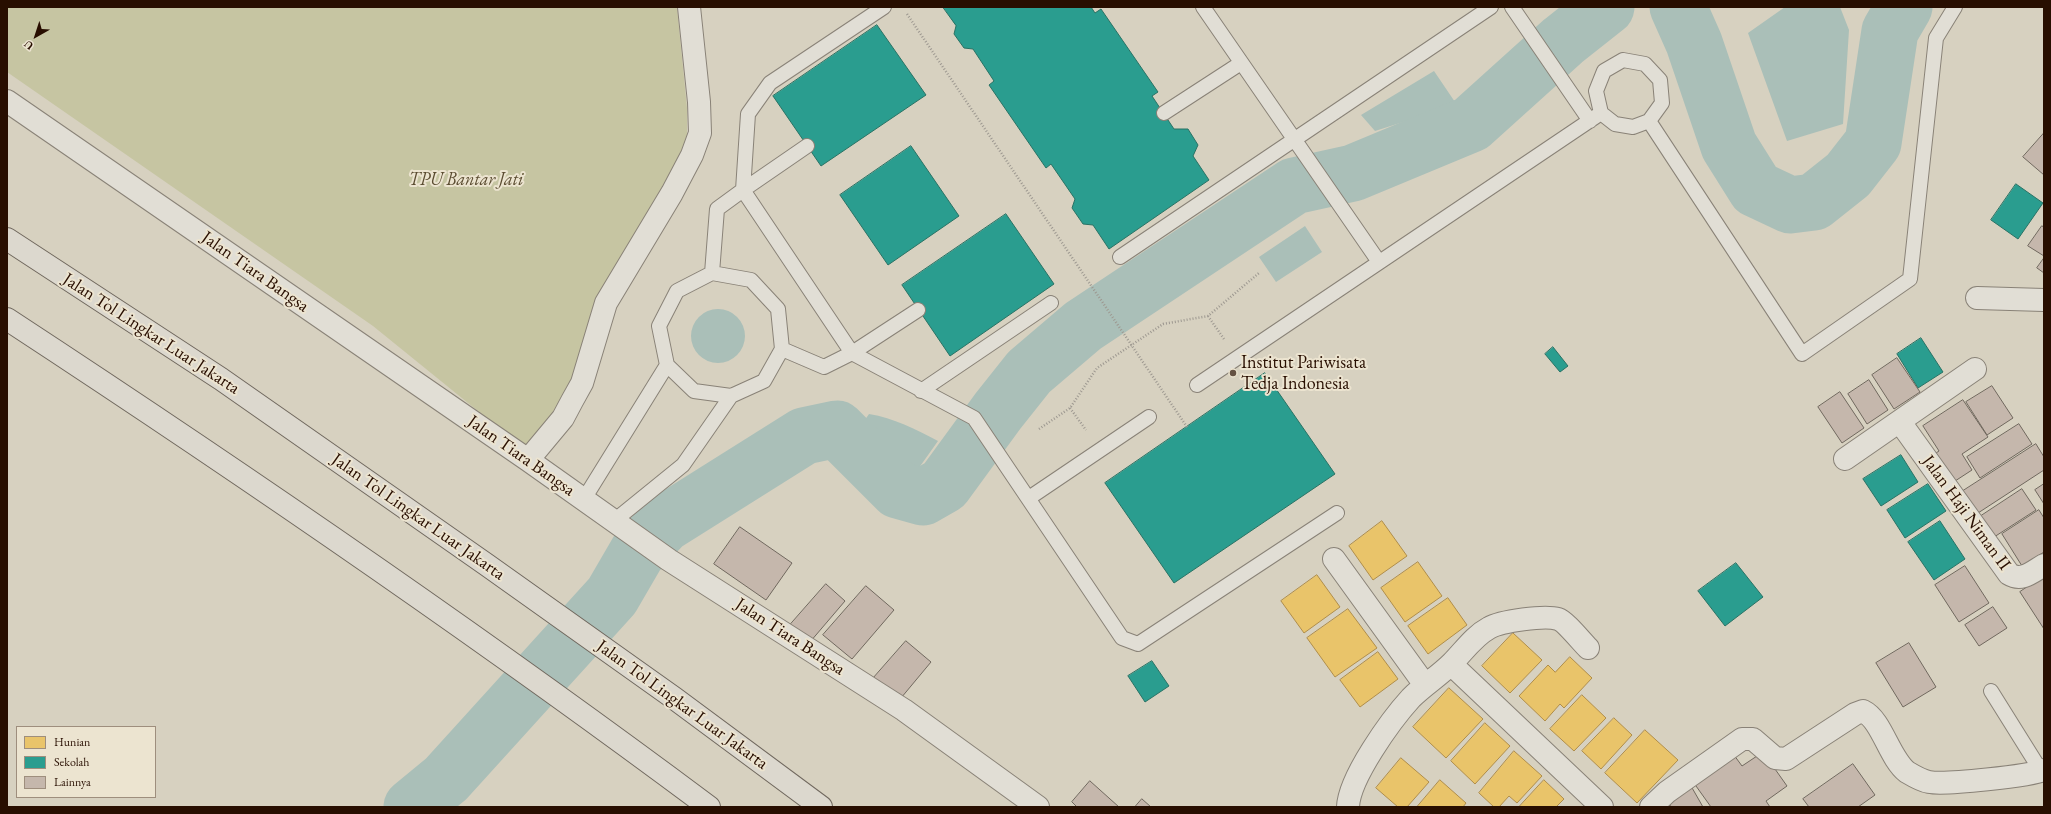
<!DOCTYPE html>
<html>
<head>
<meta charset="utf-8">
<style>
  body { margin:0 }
  #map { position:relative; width:2051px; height:814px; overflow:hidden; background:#d7d1c0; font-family:"EB Garamond",serif }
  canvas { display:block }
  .frame { position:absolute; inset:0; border:8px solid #280e00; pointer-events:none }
  .legend { position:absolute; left:16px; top:726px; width:140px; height:72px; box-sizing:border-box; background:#ece4d0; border:1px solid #9e8e7d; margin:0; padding:5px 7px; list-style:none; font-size:12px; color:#280e00 }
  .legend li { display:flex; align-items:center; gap:8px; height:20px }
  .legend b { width:20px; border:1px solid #9e8e7d }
  .north { position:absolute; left:16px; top:16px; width:40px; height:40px; -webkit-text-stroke:3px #ece4d0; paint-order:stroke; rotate:219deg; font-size:11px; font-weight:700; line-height:16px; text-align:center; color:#280e00 }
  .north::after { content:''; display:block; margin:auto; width:14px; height:18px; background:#280e00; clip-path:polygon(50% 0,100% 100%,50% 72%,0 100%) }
</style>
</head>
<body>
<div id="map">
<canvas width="2051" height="814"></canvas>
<div class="frame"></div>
<ul class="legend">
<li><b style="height:11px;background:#e9c46a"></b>Hunian</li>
<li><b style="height:11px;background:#2a9d8f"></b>Sekolah</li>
<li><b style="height:11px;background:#c5b7ac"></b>Lainnya</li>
</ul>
<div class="north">U</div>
</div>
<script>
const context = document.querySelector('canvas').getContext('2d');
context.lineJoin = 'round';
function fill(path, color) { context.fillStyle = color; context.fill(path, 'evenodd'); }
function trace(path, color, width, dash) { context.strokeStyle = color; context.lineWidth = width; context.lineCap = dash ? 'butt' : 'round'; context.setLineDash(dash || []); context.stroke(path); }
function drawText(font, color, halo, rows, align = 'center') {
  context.font = font + ' "EB Garamond",serif'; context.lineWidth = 4; context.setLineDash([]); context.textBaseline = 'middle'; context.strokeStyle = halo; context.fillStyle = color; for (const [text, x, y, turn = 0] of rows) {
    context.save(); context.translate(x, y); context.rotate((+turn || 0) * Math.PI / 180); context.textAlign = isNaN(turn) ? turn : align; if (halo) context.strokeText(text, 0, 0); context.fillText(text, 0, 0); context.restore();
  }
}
const green = new Path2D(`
  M7,7H677L687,108V147L602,288L578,364L565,399L526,450L373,326L7,72Z`);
const water = new Path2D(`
  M1785,7H1840L1849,30L1843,124L1787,141L1748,33Z
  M1434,71L1455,102L1441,110L1375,131L1361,115Z
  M1305,226L1322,252L1276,282L1259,257Z
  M691 336a27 27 0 1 1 54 0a27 27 0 1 1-54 0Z
  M869,414C894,418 915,429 938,441L916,472L860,427Z`);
const homes = new Path2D(`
  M1382,521L1407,556L1373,580L1349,546Z
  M1418,562L1442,596L1405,622L1381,588Z
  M1317,575L1340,607L1304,633L1281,601Z
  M1448,598L1467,625L1428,654L1408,626Z
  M1348,609L1377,648L1335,677L1307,638Z
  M1513,633L1542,660L1510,693L1482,666Z
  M1378,652L1398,679L1360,707L1340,680Z
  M1570,657L1592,678L1564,708L1560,704L1545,721L1519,696L1548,665L1555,672Z
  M1449,688L1483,719L1446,758L1413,727Z
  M1582,695L1606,718L1574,751L1550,729Z
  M1614,718L1632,735L1601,769L1582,751Z
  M1485,723L1510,746L1475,784L1451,761Z
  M1645,730L1678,760L1637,803L1605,773Z
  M1514,751L1542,776L1517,803L1509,796L1499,807H1494L1479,793Z
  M1401,758L1429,782L1407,807H1398L1376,788Z
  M1440,780L1466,803L1463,807H1417Z
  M1544,780L1564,799L1556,807H1519Z`);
const schools = new Path2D(`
  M943,7H1091L1095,13L1101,9L1158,92L1152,96L1174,129H1188L1198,145L1193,156L1209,180L1109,249L1093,225L1083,224L1072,208L1075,199L1051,164L1046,168L989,85L994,81L973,49L964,48L954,34L956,26Z
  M877,25L926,95L821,166L773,96Z
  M911,146L959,216L888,265L840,195Z
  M2016,184L2043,203L2018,239L1991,220Z
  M1006,214L1054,284L950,356L902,285Z
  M1921,338L1943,372L1918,388L1897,354Z
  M1553,347L1568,366L1560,372L1545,354Z
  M1265,373L1335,474L1174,583L1105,483Z
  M1901,455L1918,482L1881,506L1863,479Z
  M1928,484L1946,511L1905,538L1887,510Z
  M1940,521L1965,559L1934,580L1908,542Z
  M1736,563L1763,597L1725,626L1698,591Z
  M1152,661L1169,686L1145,702L1128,676Z`);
const river = new Path2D(`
  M1678,7L1694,43L1729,146L1756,189L1790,205L1814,202L1848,175L1873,143L1890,31L1904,7
  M412,807L446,779L612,596L637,553L664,524L804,436L837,429L898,490L923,497L944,485L998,411L1029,372L1083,326L1294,186L1353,173L1471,124L1563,41L1606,7`);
const building = new Path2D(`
  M2044,133V175L2023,157Z
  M2042,226L2044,227V256L2028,246Z
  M2044,258V273L2037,268Z
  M1897,358L1920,392L1894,409L1872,375Z
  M1869,380L1888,410L1867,424L1848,394Z
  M1992,386L2013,418L1987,435L1966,402Z
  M1840,392L1864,428L1842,443L1818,407Z
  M1963,400L1988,437L1962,454L1972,470L1952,483L1933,455L1939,451L1923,426Z
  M2019,424L2032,444L1980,478L1967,457Z
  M2036,444L2044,457V470L1978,513L1963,491Z
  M2044,484V504L2035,490Z
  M2022,489L2036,510L1991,539L1978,518Z
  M2039,510L2044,518V552L2022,566L2002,534Z
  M740,527L792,563L766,600L714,564Z
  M1965,566L1989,603L1959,622L1935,585Z
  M2044,576V629L2020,592Z
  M826,584L845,601L810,642L790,625Z
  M866,586L894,610L852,659L823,635Z
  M1993,607L2007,628L1979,646L1965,625Z
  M906,641L931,662L896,704L870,682Z
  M1909,643L1936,687L1903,707L1876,663Z
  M1731,751L1742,766L1763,752L1787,786L1766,801L1770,807H1711L1691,779Z
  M1853,764L1875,795L1858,807H1809L1803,799Z
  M1090,781L1119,807H1077L1072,802Z
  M1691,786L1703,807H1671L1667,800Z
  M1142,799L1151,807H1135Z`);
const path = new Path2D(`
  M907,14L1187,427
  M1208,316L1224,339
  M1070,408L1086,430
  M1039,429L1070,408L1097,368L1163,324L1208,316L1259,273`);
const service = new Path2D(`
  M1203,7L1379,262
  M1512,7L1590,121
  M1623,60L1645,64L1660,80L1662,103L1649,121L1633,127L1615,124L1601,113L1596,91L1604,71Z
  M1164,113L1241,63
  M1649,121L1802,354L1910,279L1936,38L1955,7
  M807,146L743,190L852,353L918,310
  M1120,257L1491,7
  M712,273L751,280L778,309L782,349L764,381L731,396L694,391L667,365L659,326L677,291Z
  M712,273L717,209L743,190L748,114L770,83L884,7
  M782,349L824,367L852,353L974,418L1122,638L1138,644L1337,513
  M1197,385L1601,113
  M921,391L1051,303
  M1029,498L1149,417
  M584,499L667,365
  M614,521L683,465L731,396
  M1991,691L2041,771`);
const minor = new Path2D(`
  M7,101L528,460L669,560L904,710L1038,807
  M1977,298L2044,300
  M1900,422L2009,574C2022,582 2032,572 2044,565
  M1845,459L1975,369
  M528,460L563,418L572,401L582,383L606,303L672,193L692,155L700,133L699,102L689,7
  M1334,559L1425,685
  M1451,664L1602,807
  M1348,807C1349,778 1391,720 1411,698C1424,685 1439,676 1452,663C1464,651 1474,636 1489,628C1501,621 1545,615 1558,619C1565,621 1581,641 1588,648
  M1651,807L1667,792L1742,739H1753L1775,758L1786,759L1855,714L1863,711C1882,720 1889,758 1907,772C1912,775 1923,781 1929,782C1945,785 2030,776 2044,770`);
const motorway = new Path2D(`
  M7,239L221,379L487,565L674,698L821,807
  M7,319C245,475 481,637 709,807`);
const markers = [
  [1233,373,4,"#655243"]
];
const parkNames = [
  ["TPU Bantar Jati",466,180]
];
const streetNames = [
  ["Jalan Tiara Bangsa",255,272,35],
  ["Jalan Tol Lingkar Luar Jakarta",151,334,33],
  ["Jalan Tiara Bangsa",521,456,35],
  ["Jalan Haji Niman II",1966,513,54],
  ["Jalan Tol Lingkar Luar Jakarta",418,517,35],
  ["Jalan Tiara Bangsa",790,637,33],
  ["Jalan Tol Lingkar Luar Jakarta",682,705,36]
];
const poiNames = [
  ["Institut Pariwisata",1241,363],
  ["Tedja Indonesia",1241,384]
];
fill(green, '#c6c5a2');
fill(water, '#aabfb8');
fill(homes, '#e9c46a');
trace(homes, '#af8d4a', 1);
fill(schools, '#2a9d8f');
trace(schools, '#297264', 1);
trace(river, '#aabfb8', 57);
fill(building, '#c5b7ac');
trace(building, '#70685e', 1);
trace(service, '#898277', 16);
trace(minor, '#898277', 24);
trace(motorway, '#70685e', 24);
trace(path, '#9d9890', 2.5, [1, 2]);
trace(service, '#e1ded5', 14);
trace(minor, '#e1ded5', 22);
trace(motorway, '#dcd8ce', 22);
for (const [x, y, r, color] of markers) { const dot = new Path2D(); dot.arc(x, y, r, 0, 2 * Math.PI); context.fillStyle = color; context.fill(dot); trace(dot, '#ece4d0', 1.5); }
drawText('italic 18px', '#5a4b30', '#ece4d0', parkNames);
drawText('18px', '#280e00', '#ece4d0', streetNames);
drawText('18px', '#280e00', '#ece4d0', poiNames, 'left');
</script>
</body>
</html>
